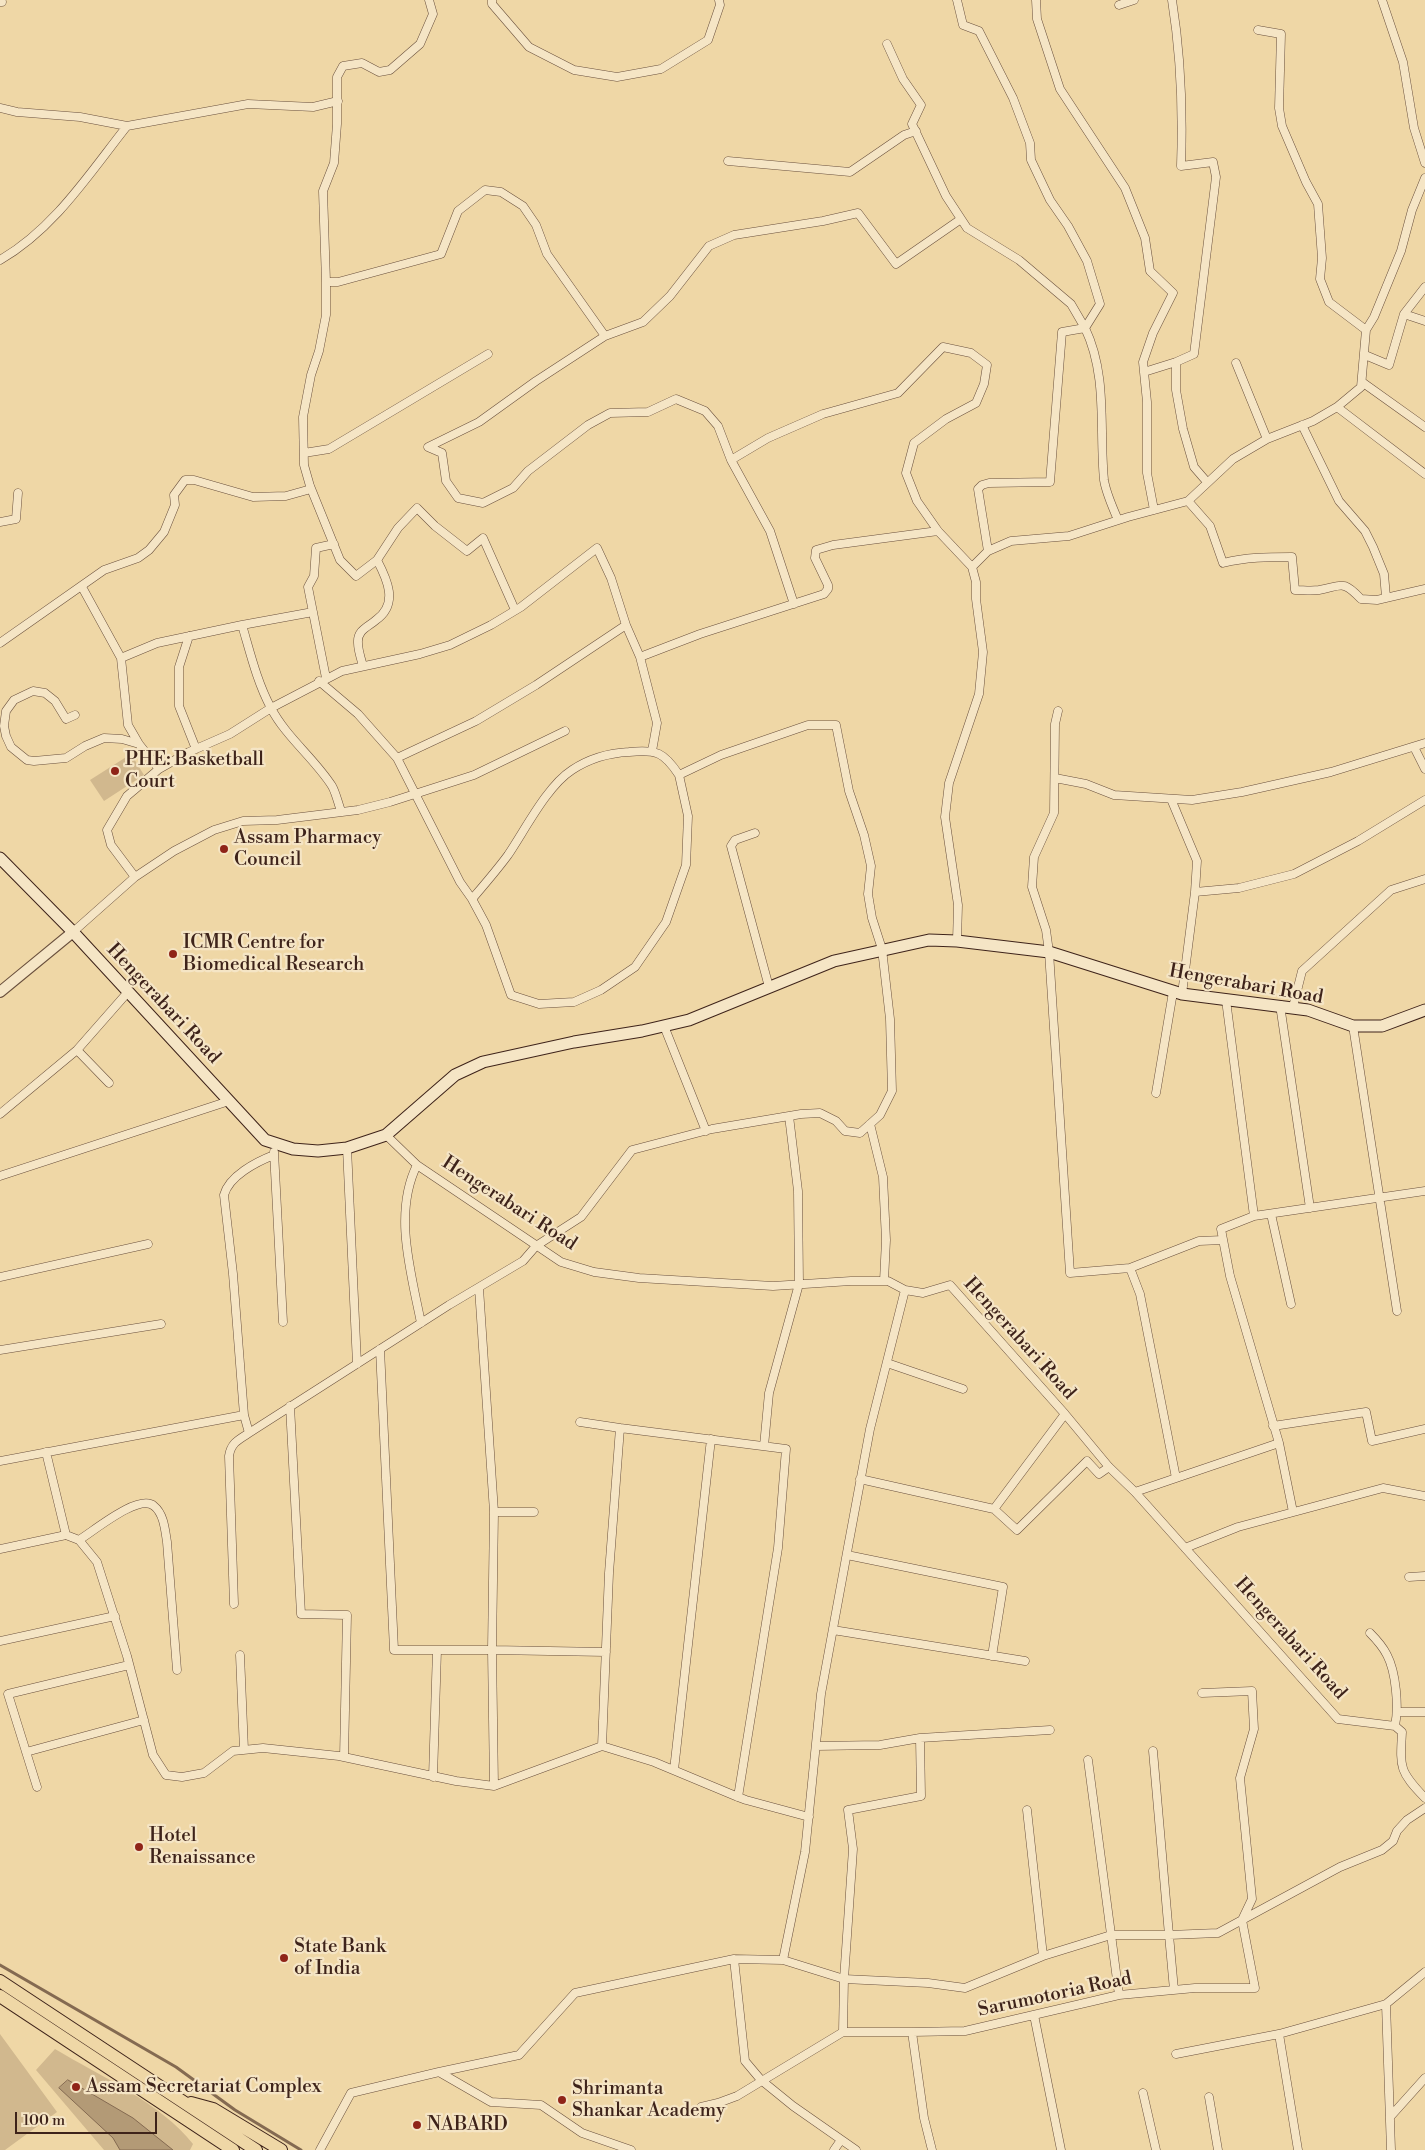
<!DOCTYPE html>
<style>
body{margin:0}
#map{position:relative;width:1425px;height:2150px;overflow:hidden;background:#efd7a6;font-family:"Libre Bodoni",serif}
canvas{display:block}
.scale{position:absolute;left:15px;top:2112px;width:142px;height:22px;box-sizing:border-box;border:2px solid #3e231a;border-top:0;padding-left:6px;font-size:15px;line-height:18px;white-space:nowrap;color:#3e231a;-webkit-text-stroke:4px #f5e5c5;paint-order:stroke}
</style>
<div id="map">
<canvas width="1425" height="2150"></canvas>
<div class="scale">100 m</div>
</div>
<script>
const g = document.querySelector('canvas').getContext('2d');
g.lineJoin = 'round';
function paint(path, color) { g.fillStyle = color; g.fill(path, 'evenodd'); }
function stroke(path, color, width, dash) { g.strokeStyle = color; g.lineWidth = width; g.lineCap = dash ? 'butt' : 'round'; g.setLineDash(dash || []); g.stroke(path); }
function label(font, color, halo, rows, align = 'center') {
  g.font = font + ' "Libre Bodoni",serif'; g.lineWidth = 4.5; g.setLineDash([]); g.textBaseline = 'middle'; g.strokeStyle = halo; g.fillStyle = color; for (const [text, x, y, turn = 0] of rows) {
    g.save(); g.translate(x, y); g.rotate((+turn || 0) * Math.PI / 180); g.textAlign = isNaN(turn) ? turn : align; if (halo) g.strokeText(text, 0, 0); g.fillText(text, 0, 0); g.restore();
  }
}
paint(new Path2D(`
 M 131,754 L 144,775 L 104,801 L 90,780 Z
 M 0,2034 L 57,2112 L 5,2150 L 0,2150 Z
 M 55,2049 C 100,2076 161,2103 193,2144 L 190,2150 L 104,2150 L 36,2070 Z`), '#d1b88e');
const water = new Path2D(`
 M 68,2080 L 133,2118 L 173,2150 L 120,2150 L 113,2138 L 59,2088 Z`);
paint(water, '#b39a76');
stroke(water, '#846a51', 1);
stroke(new Path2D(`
 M 0,1965 L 176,2067 L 235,2110 L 301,2150`), '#846a51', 3);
const minor = new Path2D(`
 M 429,0 L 433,14 L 420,44 L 390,70 L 379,72 L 362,63 L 343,66 L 337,77 L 337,124 L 334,163 L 323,191 L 326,282 L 338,282 L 441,254 L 458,211 L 485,190 L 501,192 L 523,206 L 536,225 L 547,254 L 605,336 L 536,381 L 479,422 L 428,447 L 442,453 L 446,481 L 458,498 L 483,503 L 513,488 L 528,471 L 588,425 L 610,413 L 648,412 L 676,399 L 705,411 L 718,426 L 731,460 L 768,438 L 823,414 L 898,393 L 943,347 L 971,353 L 987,365 L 984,384 L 976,403 L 946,419 L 914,443 L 906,473 L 917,501 L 938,531 L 972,567
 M 492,0 L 492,4 L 529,47 L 574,70 L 617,77 L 661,69 L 708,40 L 720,5 L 719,0
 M 957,0 L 963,25 L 979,31 L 1013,98 L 1030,143 L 1031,160 L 1050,200 L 1068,226 L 1087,261 L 1100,304 L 1085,328 C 1108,376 1099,429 1104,480 C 1106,493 1113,508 1118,520
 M 1036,0 L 1037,19 L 1060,89 L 1125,188 L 1145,238 L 1150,271 L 1173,293 L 1153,333 L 1143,362 L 1147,402 L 1147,473 L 1154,510
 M 1172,0 C 1181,56 1183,110 1181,166 L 1213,162 L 1216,177 L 1194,354 L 1176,362
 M 1382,0 L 1403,62 L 1414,128 L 1425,163
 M 0,2 L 2,2
 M 1119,5 L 1134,0
 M 1258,30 L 1281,34 L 1279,108 L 1282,126 L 1306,182 L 1318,204 L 1322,258 L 1320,279 L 1329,302 L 1366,330
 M 887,44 L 903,79 L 921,105 L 912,124 L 946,196 L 967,228 L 1019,260 L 1071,304 L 1085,328 L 1062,332 L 1050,482 L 989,483 L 982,485 L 978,489 L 988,551
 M 0,108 L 17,112 L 80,117 L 127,126
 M 728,161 L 850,172 L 904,135 L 916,131
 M 0,260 C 54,229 89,174 127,126 L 248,104 L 313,107 L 338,101
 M 326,282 L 326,315 L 319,351 L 311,375 L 303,417 L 304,465 L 310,486 L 340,560 L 356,576 L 377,560 L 398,528 L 417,508 L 435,526 L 467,551 L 483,538 L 515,610
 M 1404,314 L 1425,321
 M 605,336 L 643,322 L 670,296 L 709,246 L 734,235 L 823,221 L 858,213 L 896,264 L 961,219
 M 1365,355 L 1389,365 L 1404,314 L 1425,287
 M 1236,363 L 1267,439
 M 1144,372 L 1176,362 L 1176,390 L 1183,429 L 1194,467 L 1207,482
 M 1362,382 L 1425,427
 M 1337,407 L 1425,474
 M 1302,425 L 1339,501 L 1365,531 L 1373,547 L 1384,574 L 1386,597
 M 304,453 L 329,449 L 488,354
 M 731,460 L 770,531 L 794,604
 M 1188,501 L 1210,526 L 1223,563 C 1246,557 1268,557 1292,557 L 1295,590 C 1303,590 1311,591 1319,590 C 1342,586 1342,579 1361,599 L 1377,600 L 1425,589
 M 0,522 L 16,519 L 18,493
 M 82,587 L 121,658
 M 242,625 C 250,652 257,682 271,708 C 286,737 314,758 332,786 C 336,793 338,803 341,811
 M 189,636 L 179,667 L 179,706 L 196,749
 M 0,643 L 104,570 L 138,558 L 149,550 L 164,532 L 175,505 L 174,495 L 185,480 L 194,480 L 253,497 L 286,496 L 311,489
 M 640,657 L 700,634 L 824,594 L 828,589 L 828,585 L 815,558 L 816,550 L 833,545 L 938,531
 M 363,666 C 361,659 358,650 358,643 C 357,630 368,627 376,620 C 399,604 387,579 377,560
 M 326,678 L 308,587 L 314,576 L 316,548 L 334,544
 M 1058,711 L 1055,724 L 1054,813 L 1034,857 L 1032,887 L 1046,930 L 1049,952 L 1070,1273 L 1130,1268 L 1140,1294 L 1176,1478
 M 75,715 L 66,719 L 55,701 L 45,693 L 33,691 L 14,700 L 6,711 L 4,726 L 6,736 L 11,747 L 27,760 L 34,761 L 66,758 L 85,746 L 104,738 L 122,739 L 139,744
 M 1414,747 L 1425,769
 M 397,758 L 476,721 L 536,685 L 626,625
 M 159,769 L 139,744 L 128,725 L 121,658 L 157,643 L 242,625 L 313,612
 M 1055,778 L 1086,784 L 1114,795 L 1192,800 L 1242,792 L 1331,772 L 1425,743
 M 1171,799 L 1197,861 L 1195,892 L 1182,994
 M 755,833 L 735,840 L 731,846 L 769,987
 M 135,877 L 111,845 L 107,830 L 127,796 L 159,769 L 189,752 L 230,734 L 271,708 L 342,671 L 420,654 L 450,645 L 491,625 L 521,607 L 597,548 L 611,578 L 626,625 L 640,657 L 657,723 L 652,751
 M 1195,892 L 1239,888 L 1294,874 L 1358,841 L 1425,800
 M 472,899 L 486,925 L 511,995 L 539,1004 L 574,1002 L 601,990 L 635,967 L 666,922 L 686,865 L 688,816 L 679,775
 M 73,932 L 135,877 L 174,851 L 214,830 L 243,821 L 277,820 L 358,810 L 390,802 L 474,775 L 565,731
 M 957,941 L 958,905 L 945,817 L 949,783 L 979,694 L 983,652 L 976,599 L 976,582 L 972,567 L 988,551 L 1011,541 L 1069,536 L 1128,517 L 1188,501 L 1233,459 L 1267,439 L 1313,421 L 1337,407 L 1361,387 L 1366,330 L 1374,317 L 1401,251 L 1412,210 L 1425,178
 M 1226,1000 L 1254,1216 L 1221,1229 L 1230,1276 L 1279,1443 L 1293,1512
 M 1280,1005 L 1310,1208
 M 1293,1007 L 1302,971 L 1391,890 L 1425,879
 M 664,1026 L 706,1131
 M 1353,1026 L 1397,1311
 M 77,1050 L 109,1083
 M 1156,1093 L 1173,992
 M 0,1114 L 77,1050 L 128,992
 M 870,1124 L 883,1177 L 886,1240 L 884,1281
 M 386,1135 L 417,1165 L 561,1262 L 594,1272 L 639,1278 L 773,1286 L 851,1281 L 888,1281 L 905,1290 L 923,1293 L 950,1285 L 1065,1414 L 1109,1467 L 1135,1492 L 1338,1719 L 1395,1726 L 1402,1732 C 1400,1768 1399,1771 1425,1798
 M 347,1148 L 357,1364
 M 274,1152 L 283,1322
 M 417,1165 C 393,1213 411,1272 421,1323
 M 0,1176 L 229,1101
 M 1271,1214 L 1291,1304
 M 1254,1216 L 1425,1191
 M 1130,1268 L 1199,1241 L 1223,1240
 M 0,1277 L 148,1244
 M 479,1288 L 494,1512 L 492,1650 L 606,1652
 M 380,1349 L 394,1650 L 492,1650 L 494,1786
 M 0,1350 L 161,1324
 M 887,1363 L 963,1389
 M 290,1406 L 301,1614 L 347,1615 L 344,1757
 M 244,1415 L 233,1274 L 224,1195 C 229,1176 256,1162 274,1155
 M 580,1422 L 620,1428
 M 1273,1426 L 1366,1412 L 1372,1441 L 1425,1429
 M 764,1446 L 769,1393 L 799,1284 L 798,1191 L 789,1116
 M 46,1452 L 66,1535
 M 0,1461 L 244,1415 L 249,1433 L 449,1305 L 523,1261 L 536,1246 L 581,1217 L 632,1150 L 712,1129 L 801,1114 L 820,1113 L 836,1121 L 845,1131 L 860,1133 L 880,1115 L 892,1091 L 890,1019 L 882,949 L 872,918 L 868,894 L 871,866 L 864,835 L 849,791 L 836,725 L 808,725 L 721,755 L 679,775 C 664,752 656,749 629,752 C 608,753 590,758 572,770 C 547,786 525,830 508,855 C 497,870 484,885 472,899 L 460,882 L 397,758 L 358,714 L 319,681
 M 860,1479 L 994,1509 L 1065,1414
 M 1135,1492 L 1279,1443
 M 994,1509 L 1017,1530 L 1087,1461 L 1099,1474 L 1109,1467
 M 494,1512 L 534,1512
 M 79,1540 C 94,1531 139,1493 154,1506 C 164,1514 165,1530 167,1542 L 177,1670
 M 1185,1548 L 1238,1527 L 1383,1488 L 1425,1496
 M 0,1549 L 66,1535 L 79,1540 L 97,1562 L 127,1656 L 153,1755 L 166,1775 L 182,1777 L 204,1773 L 233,1751 L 263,1748 L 339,1756 L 456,1781 L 494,1786 L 602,1746
 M 847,1555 L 1003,1587 L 992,1656
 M 1409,1577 L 1425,1576
 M 234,1604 L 229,1456 C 231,1443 238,1440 249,1433
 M 833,1630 L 1025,1661
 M 1370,1633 C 1376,1639 1383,1647 1387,1655 C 1396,1672 1399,1707 1395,1726
 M 0,1641 L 115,1616
 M 240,1655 L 244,1750
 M 1398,1712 L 1425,1712
 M 816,1746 L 880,1745 L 920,1738
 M 26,1752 L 144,1720
 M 1088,1760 L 1119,1995
 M 674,1770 L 711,1439
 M 433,1777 L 437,1650
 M 37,1787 L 8,1694 L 129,1665
 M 738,1797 L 778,1548 L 786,1449 L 620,1428 L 609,1573 L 602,1746 L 654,1762 L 738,1797 L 746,1800 L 809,1817
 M 1043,1956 L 1111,1935 L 1169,1935 L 1153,1751
 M 783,1960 L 844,1979 L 853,1849 L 848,1810 L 921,1796 L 920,1738 L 1050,1730
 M 1174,1990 L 1169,1935 L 1218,1933 L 1242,1920 L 1252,1899 L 1240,1778 L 1254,1729 L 1252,1691 L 1202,1693
 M 1386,2004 L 1391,2150
 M 1034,2015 L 1061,2150
 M 912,2032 L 843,2032 L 844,1979 L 928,1983 L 965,1988 L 1043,1956 L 1027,1810
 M 1279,2034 L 1298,2150
 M 1176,2054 L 1279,2034 L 1386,2004 L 1425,1972
 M 439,2072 L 519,2055 L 575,1993 L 734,1959
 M 1143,2093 L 1156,2150
 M 1209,2097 L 1218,2150
 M 701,2107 L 718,2103 L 737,2096 L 843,2032
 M 1390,2117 L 1425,2078
 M 320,2150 L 351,2093 L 439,2072 L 491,2102 L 541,2105 L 582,2133 L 631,2150
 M 834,2150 L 841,2140
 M 856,2150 L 793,2106 L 761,2080 L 745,2061 L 734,1959 L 783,1960 L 805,1852 L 821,1694 L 848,1547 L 870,1429 L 905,1290
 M 932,2150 L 924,2118 L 912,2032 L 965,2031 L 1119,1995 L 1195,1988 L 1255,1988 L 1242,1920 L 1340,1867 L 1382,1850 L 1393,1841 L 1397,1831 L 1407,1820 L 1425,1808`);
const tertiary = new Path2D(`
 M 0,992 L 73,932`);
const secondary = new Path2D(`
 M 0,858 L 73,932 L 265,1140 L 293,1149 L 318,1151 L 347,1148 L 386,1135 L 455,1075 L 483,1062 L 574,1042 L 642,1031 L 689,1020 L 834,961 L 929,940 L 957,941 L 1049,952 L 1182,994 L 1308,1010 L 1353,1026 L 1382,1026 L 1425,1010`);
const primary = new Path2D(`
 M 0,1981 L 256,2150
 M 0,1996 L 233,2150
 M 191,2103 L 213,2109 L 281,2150`);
stroke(minor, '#6a503d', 9);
stroke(tertiary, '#6a503d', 12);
stroke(secondary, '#3e231a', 13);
stroke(primary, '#3e231a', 14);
stroke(minor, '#f5e5c5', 8);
stroke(tertiary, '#f5e5c5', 10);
stroke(secondary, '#f5e5c5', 11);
stroke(primary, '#efd7a6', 12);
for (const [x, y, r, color] of [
 [115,771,5,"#8f2418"],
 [224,849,5,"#8f2418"],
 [173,954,5,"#8f2418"],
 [139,1847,5,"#8f2418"],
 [284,1958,5,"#8f2418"],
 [76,2087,5,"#8f2418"],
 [562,2100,5,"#8f2418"],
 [417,2125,5,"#8f2418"]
]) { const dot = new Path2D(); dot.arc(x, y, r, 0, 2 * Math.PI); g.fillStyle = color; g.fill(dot); stroke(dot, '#f5e5c5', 2); }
label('19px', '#3e231a', '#f5e5c5', [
 ["PHE: Basketball",125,760],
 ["Court",125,782],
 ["Assam Pharmacy",234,838],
 ["Council",234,860],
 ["ICMR Centre for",183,943],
 ["Biomedical Research",183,965],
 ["Hotel",149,1836],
 ["Renaissance",149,1858],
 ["State Bank",294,1947],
 ["of India",294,1969],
 ["Assam Secretariat Complex",86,2087],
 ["Shrimanta",572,2089],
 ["Shankar Academy",572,2111],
 ["NABARD",427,2125]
], 'left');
label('19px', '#3e231a', '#f5e5c5', [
 ["Hengerabari Road",1246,985,10],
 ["Hengerabari Road",163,1004,47],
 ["Hengerabari Road",509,1204,33],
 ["Hengerabari Road",1019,1339,48],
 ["Hengerabari Road",1290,1639,48],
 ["Sarumotoria Road",1055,1995,-12]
]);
</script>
